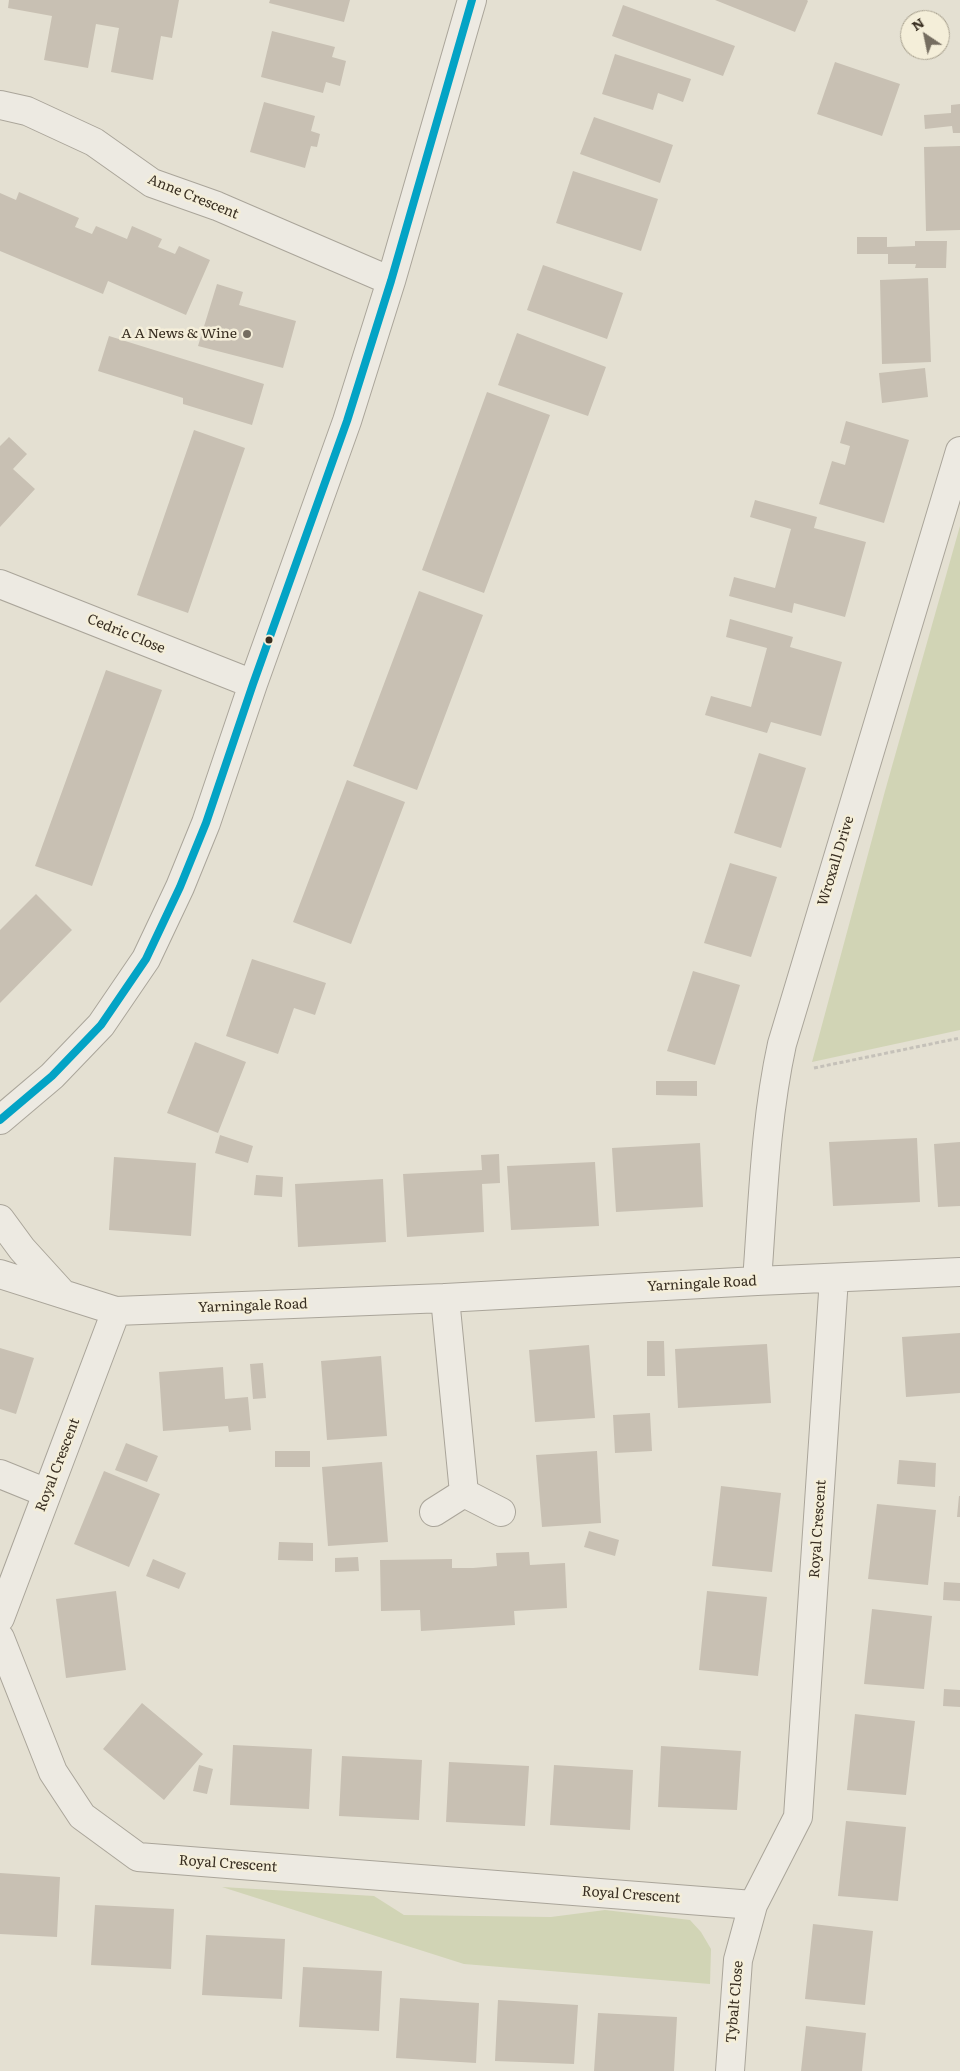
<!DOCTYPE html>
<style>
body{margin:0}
#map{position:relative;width:960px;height:2071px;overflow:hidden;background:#e4e0d2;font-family:Literata,serif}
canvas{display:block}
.north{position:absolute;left:900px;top:10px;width:50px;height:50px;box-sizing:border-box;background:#f4eed9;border:1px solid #a9a290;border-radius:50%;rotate:326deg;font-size:14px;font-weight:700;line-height:20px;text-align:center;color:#392f22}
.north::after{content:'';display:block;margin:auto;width:18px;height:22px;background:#756d60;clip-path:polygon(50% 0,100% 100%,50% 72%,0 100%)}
</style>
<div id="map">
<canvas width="960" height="2071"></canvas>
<div class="north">N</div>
</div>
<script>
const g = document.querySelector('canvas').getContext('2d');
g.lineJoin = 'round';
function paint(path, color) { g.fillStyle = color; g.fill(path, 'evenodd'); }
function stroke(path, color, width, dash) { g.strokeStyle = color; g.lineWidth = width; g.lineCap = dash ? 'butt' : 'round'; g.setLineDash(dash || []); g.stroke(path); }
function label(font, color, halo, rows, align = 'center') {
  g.font = font + ' Literata,serif'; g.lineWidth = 5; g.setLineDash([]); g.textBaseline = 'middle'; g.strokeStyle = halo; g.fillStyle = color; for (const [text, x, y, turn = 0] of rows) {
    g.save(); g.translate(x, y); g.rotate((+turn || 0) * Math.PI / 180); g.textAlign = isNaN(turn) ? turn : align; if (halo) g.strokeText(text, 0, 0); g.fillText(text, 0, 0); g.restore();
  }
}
paint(new Path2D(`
 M 960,526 L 960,1030 L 812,1062 L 885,791 Z
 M 222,1887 L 374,1896 L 404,1915 L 551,1917 L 605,1910 L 690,1920 L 701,1932 L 711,1949 L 710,1984 L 464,1964 Z`), '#d1d4b5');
paint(new Path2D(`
 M 9,0 L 179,0 L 172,38 L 161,36 L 153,80 L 111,72 L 119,28 L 96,24 L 88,68 L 44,60 L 52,16 L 8,8 Z
 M 270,0 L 350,0 L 344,22 L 269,3 Z
 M 715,0 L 807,0 L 808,1 L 795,32 Z
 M 623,5 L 735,46 L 723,76 L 612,36 Z
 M 272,31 L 335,47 L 332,57 L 346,61 L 340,86 L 326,82 L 323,93 L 261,77 Z
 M 615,54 L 691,79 L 683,102 L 658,93 L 653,110 L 602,94 Z
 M 835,62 L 900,84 L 882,136 L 817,114 Z
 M 264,102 L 315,116 L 311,131 L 320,134 L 317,147 L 311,146 L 305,168 L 250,152 Z
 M 960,104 L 960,133 L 953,133 L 952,126 L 925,129 L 924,115 L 951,113 L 951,105 Z
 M 594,117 L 673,145 L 660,183 L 580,154 Z
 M 960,146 L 960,230 L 926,231 L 924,147 Z
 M 573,171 L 658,199 L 641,251 L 556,223 Z
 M 19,192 L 79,218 L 75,227 L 92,234 L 96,226 L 127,239 L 132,226 L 162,239 L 158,247 L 175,254 L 179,246 L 210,260 L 186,315 L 108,281 L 103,294 L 0,251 L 0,193 L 16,200 Z
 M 857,237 L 887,237 L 887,247 L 915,246 L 915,241 L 947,241 L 946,268 L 915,268 L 916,264 L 888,264 L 888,254 L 857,254 Z
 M 543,265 L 623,293 L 607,339 L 527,310 Z
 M 928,278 L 931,362 L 882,364 L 880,280 Z
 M 217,284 L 243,292 L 239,305 L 296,321 L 283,368 L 198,346 Z
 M 517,333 L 606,367 L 588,416 L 498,385 Z
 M 109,336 L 264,384 L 252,425 L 183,404 L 183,398 L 98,371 Z
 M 925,368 L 928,397 L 882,403 L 879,373 Z
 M 487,392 L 550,415 L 484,593 L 422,570 Z
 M 846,421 L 909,440 L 884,523 L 819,504 L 832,461 L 845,465 L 850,446 L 840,443 Z
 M 194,430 L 245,448 L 188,613 L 137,595 Z
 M 9,437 L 27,454 L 13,469 L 35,489 L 0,527 L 0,446 Z
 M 755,500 L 817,517 L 814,528 L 866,542 L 845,617 L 794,603 L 792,613 L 729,596 L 734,577 L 775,588 L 791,529 L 750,517 Z
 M 419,591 L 483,615 L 417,790 L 353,766 Z
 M 730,619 L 793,637 L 790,647 L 842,662 L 821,736 L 771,722 L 767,733 L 705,715 L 711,696 L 751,707 L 767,648 L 726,637 Z
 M 106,670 L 162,690 L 92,886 L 35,866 Z
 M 759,753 L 806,768 L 781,848 L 734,833 Z
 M 347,780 L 405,802 L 351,944 L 293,922 Z
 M 730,863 L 777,877 L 751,957 L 704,943 Z
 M 36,894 L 72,930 L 0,1003 L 0,930 Z
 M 252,959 L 326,983 L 315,1015 L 294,1008 L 278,1054 L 226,1036 Z
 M 693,971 L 740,985 L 715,1065 L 667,1051 Z
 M 195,1042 L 246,1062 L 218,1133 L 167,1113 Z
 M 656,1081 L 697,1081 L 697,1096 L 656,1095 Z
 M 220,1135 L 253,1146 L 248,1163 L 215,1153 Z
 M 917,1138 L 920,1202 L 833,1206 L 829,1142 Z
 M 960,1142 L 960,1206 L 938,1207 L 934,1144 Z
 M 700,1143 L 703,1207 L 616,1212 L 612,1148 Z
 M 499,1154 L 500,1183 L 482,1184 L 484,1232 L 407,1237 L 403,1174 L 482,1170 L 481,1155 Z
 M 114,1157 L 196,1163 L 191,1236 L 109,1230 Z
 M 595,1162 L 599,1226 L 511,1230 L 507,1166 Z
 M 256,1175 L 283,1177 L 282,1197 L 254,1195 Z
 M 383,1179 L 386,1242 L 298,1247 L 295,1184 Z
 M 960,1333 L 960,1393 L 906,1397 L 902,1337 Z
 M 647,1341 L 664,1341 L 665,1376 L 647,1376 Z
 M 767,1344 L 771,1403 L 678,1408 L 675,1349 Z
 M 589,1345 L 595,1418 L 535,1422 L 529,1350 Z
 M 0,1348 L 34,1358 L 16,1414 L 0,1409 Z
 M 381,1356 L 387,1436 L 327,1440 L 321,1361 Z
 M 263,1363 L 266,1398 L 253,1399 L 250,1364 Z
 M 223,1367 L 225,1399 L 248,1397 L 251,1430 L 229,1432 L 228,1426 L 163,1431 L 159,1372 Z
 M 650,1413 L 652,1451 L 615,1453 L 613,1415 Z
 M 126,1443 L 158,1456 L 147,1482 L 115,1470 Z
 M 275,1451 L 310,1451 L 310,1467 L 275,1467 Z
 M 597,1451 L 601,1523 L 542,1527 L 536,1455 Z
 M 899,1460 L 936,1463 L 935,1487 L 897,1484 Z
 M 382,1462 L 388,1542 L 328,1546 L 322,1467 Z
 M 104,1471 L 160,1494 L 129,1567 L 74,1544 Z
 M 721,1486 L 781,1493 L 772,1572 L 712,1566 Z
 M 959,1496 L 960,1496 L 960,1517 L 957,1517 Z
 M 877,1504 L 936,1510 L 928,1585 L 868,1579 Z
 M 589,1531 L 619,1540 L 615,1556 L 584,1547 Z
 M 279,1542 L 313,1543 L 313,1561 L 278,1560 Z
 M 529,1552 L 530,1565 L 565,1563 L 567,1608 L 514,1611 L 515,1625 L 421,1631 L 420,1610 L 381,1611 L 380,1560 L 452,1559 L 452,1568 L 473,1568 L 497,1566 L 496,1553 Z
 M 358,1557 L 359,1571 L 335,1572 L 335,1558 Z
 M 153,1559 L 186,1573 L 179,1589 L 146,1576 Z
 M 944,1582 L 960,1583 L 960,1601 L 943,1600 Z
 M 116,1591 L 126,1670 L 66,1678 L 56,1599 Z
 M 707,1591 L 767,1597 L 758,1676 L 699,1670 Z
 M 872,1609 L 932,1616 L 924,1689 L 864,1684 Z
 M 944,1689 L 960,1690 L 960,1707 L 943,1706 Z
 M 142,1703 L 203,1754 L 164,1800 L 103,1749 Z
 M 855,1714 L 915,1721 L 906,1795 L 847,1790 Z
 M 233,1745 L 312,1749 L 309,1809 L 230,1805 Z
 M 661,1746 L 741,1751 L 737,1810 L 658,1807 Z
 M 342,1756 L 422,1760 L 419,1820 L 339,1816 Z
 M 449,1762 L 529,1766 L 525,1826 L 446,1822 Z
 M 199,1765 L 213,1769 L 207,1794 L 193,1791 Z
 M 554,1765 L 633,1770 L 630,1830 L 550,1825 Z
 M 846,1821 L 906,1827 L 898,1901 L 838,1896 Z
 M 0,1873 L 60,1877 L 57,1937 L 0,1934 Z
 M 95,1905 L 174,1909 L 171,1969 L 91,1965 Z
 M 813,1924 L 873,1931 L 865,2005 L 805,1999 Z
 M 206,1935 L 285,1939 L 282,1999 L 202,1995 Z
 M 303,1967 L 382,1971 L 379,2031 L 299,2027 Z
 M 400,1998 L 479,2003 L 476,2063 L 396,2058 Z
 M 498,2000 L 578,2005 L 574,2064 L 495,2061 Z
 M 598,2013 L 677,2017 L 674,2071 L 594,2071 Z
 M 806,2026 L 866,2033 L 862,2071 L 801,2071 Z`), '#c8c0b3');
const minor = new Path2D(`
 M 0,105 L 27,111 L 94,142 L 152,183 L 217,206 L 391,281
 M 0,584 L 253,684
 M 0,1120 L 52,1076 L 101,1025 L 146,959 L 180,887 L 206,823 L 253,684 L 347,421 L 391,281 L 472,0
 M 0,1219 L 22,1249 L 62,1293
 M 0,1274 L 116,1311 L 445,1298 L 757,1281 L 960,1272
 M 757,1281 C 763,1201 765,1122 782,1044 L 960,451
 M 445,1298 L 464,1493
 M 0,1474 L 47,1493
 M 434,1512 L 464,1493 L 501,1512
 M 0,1618 L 116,1311
 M 0,1638 L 53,1772 L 82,1816 L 138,1857 L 753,1905 L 798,1817 L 834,1278
 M 730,2071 L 738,1960 L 753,1905`);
stroke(minor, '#aaa59a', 30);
stroke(new Path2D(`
 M 814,1068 L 960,1038`), '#c5c1b9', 3, [4, 2.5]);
stroke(minor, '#edeae2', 28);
stroke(new Path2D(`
 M 0,1120 L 52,1076 L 101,1025 L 146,959 L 180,887 L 206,823 L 253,684 L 347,421 L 391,281 L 472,0`), '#03a3c5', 8);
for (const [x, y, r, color] of [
 [247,334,5,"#756d60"],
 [269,640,4.5,"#392f22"]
]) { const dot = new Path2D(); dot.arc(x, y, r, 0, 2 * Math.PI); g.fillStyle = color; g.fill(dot); stroke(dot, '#f4eed9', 2); }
label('14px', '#392f22', '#f4eed9', [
 ["Anne Crescent",193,197,22],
 ["Cedric Close",126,634,22],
 ["Wroxall Drive",836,861,-73],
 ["Yarningale Road",702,1284,-3],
 ["Yarningale Road",253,1306,-2],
 ["Royal Crescent",58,1465,-69],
 ["Royal Crescent",818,1529,-86],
 ["Royal Crescent",228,1864,4],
 ["Royal Crescent",631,1895,4],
 ["Tybalt Close",735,2002,-85]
]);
label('14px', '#392f22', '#f4eed9', [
 ["A A News & Wine",237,334]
], 'right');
</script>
